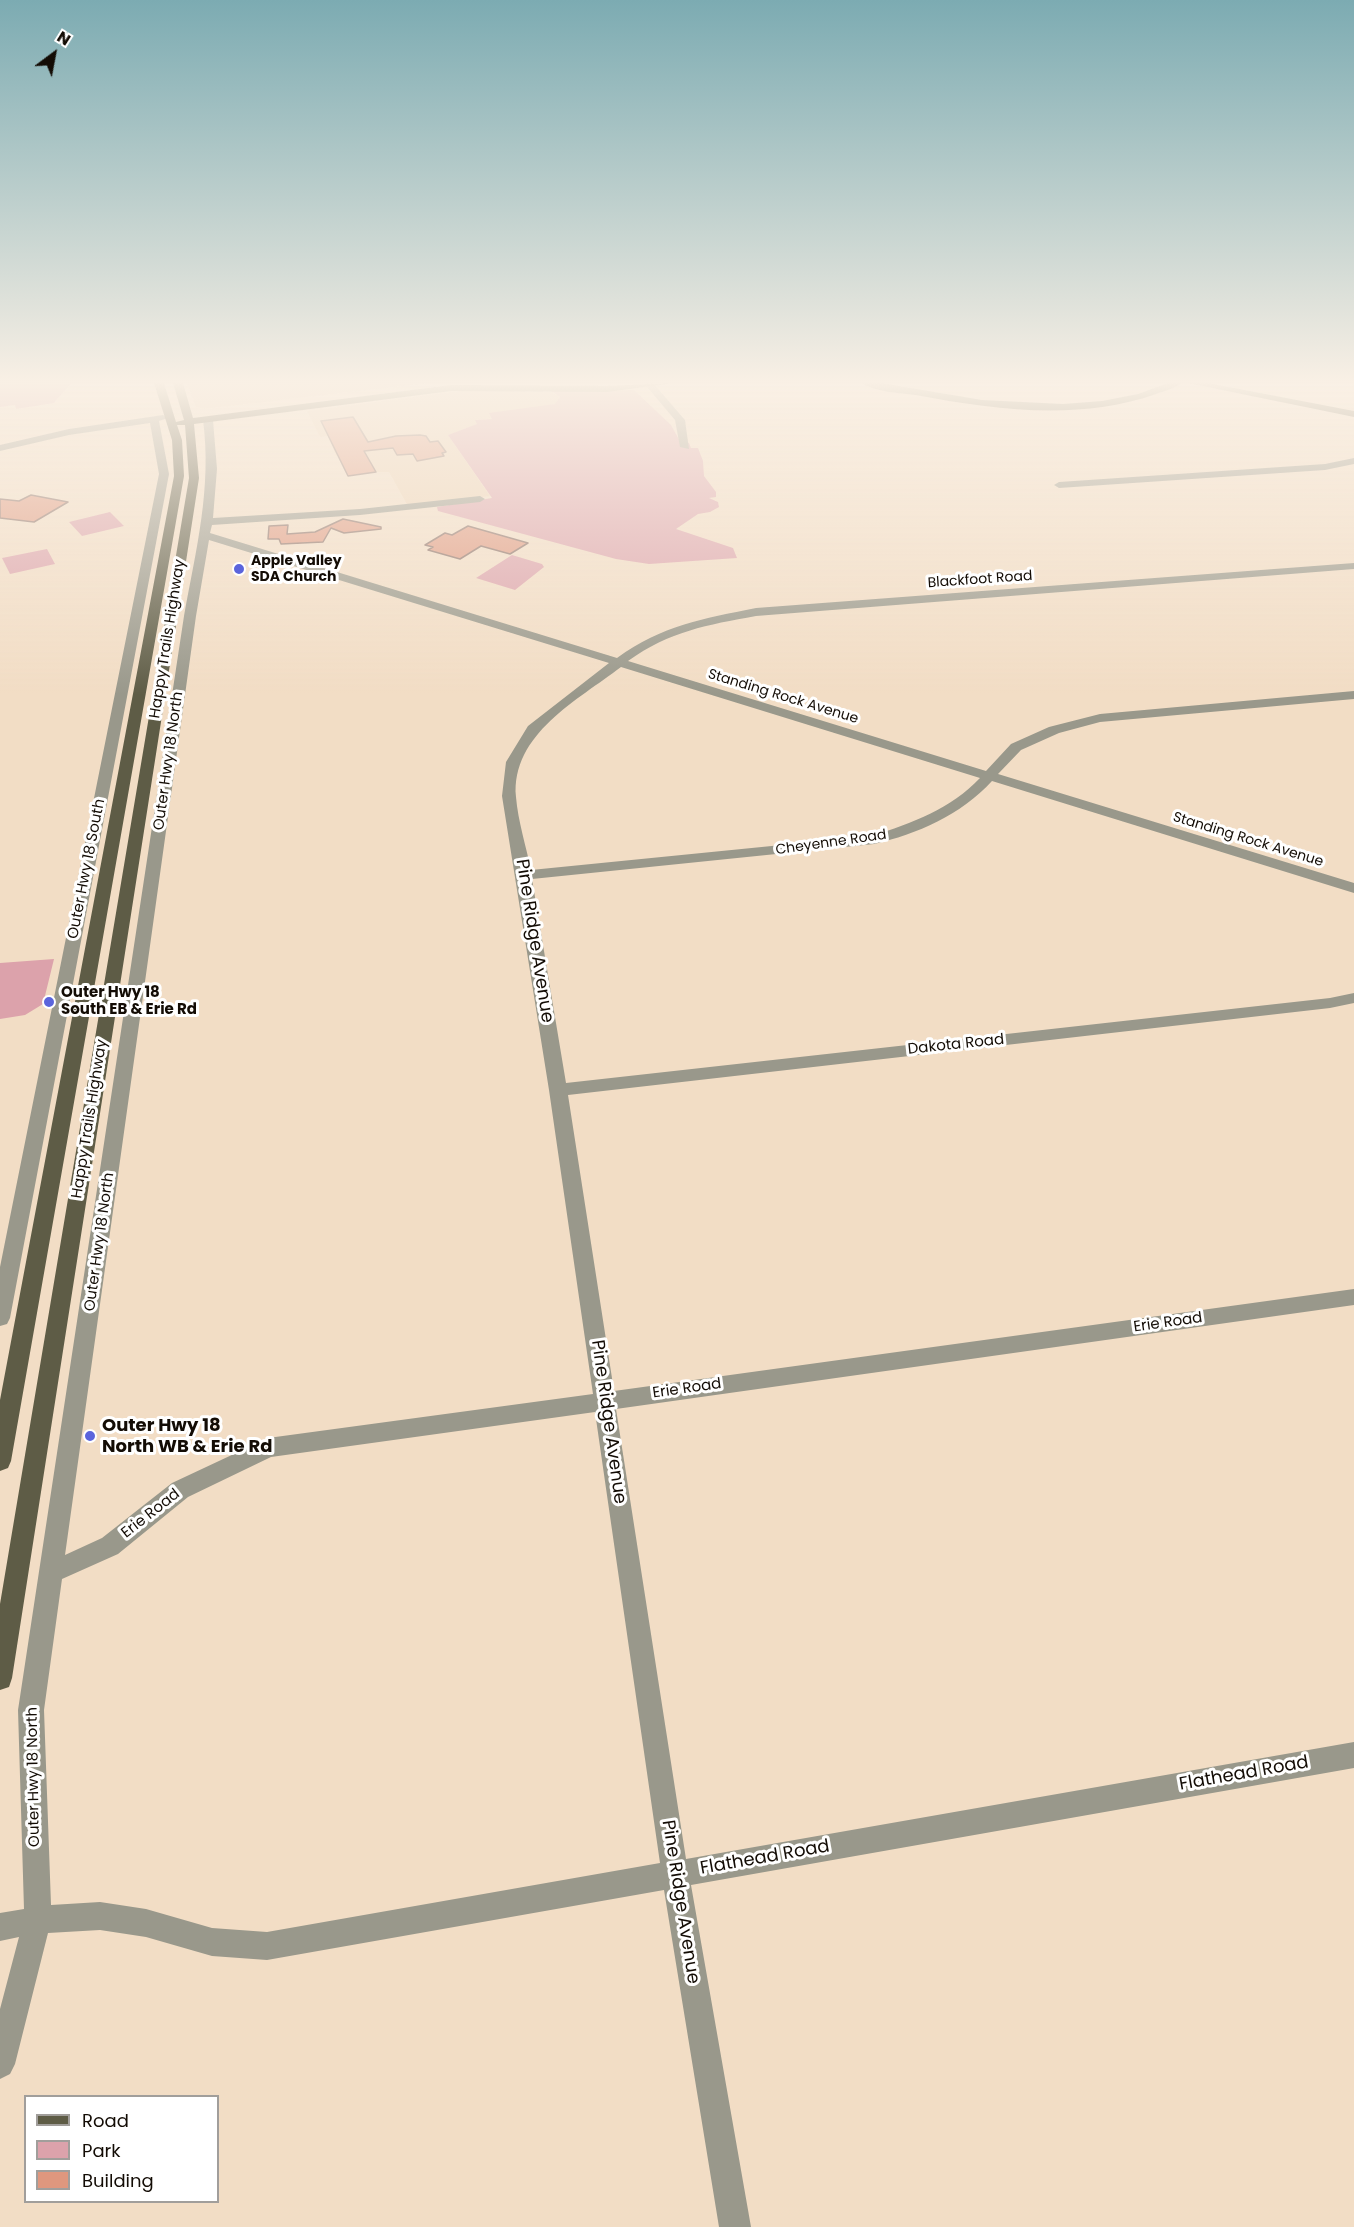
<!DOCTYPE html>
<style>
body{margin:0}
#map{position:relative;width:1354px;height:2227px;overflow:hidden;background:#f2ddc5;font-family:Poppins,sans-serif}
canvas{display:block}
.legend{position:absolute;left:24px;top:2095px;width:195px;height:108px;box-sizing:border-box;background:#fff;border:2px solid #a19e9b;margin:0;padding:8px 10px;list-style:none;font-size:18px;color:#130c05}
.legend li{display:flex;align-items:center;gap:12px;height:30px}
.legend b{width:30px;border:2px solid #a19e9b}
.north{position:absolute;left:24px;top:24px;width:60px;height:60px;-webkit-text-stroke:4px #fff;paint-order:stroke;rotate:32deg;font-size:16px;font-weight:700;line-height:24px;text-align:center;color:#130c05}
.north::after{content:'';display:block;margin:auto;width:21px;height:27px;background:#130c05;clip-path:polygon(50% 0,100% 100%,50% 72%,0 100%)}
</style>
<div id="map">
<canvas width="1354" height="2227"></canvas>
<ul class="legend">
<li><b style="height:8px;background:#5e5c46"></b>Road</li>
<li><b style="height:16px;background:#dca2ab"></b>Park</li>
<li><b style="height:16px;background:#df977e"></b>Building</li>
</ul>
<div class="north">N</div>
</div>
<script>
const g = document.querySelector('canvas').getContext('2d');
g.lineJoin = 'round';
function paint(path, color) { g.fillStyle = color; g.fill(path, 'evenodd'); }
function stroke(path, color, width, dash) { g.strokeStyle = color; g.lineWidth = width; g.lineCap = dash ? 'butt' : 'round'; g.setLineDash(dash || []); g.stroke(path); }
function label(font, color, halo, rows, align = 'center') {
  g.font = font + ' Poppins,sans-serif'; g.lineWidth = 6; g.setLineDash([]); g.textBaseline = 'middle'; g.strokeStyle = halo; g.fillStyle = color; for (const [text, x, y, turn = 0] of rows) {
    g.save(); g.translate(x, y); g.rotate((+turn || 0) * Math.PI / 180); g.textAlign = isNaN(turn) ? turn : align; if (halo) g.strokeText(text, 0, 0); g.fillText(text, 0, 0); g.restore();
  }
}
paint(new Path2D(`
 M 187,383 L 428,383 L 204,409 L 196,407 Z
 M 467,390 L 551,392 L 560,397 L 556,404 L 547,407 L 490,414 L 493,418 L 476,420 L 478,424 L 448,435 L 490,496 L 468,499 L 408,506 L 389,472 L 376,472 L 365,452 L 336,456 L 328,436 L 320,437 L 307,411 Z`), '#edd3b5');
paint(new Path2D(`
 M 0,383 L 71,383 L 54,403 L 16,409 L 15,405 L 0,407 Z
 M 634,390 L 671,425 L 681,443 L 689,443 L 691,448 L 698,448 L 703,461 L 704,476 L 716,492 L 716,497 L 709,498 L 718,502 L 719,507 L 710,512 L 698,514 L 676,529 L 733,548 L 737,558 L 649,564 L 616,559 L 438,511 L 437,507 L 492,498 L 448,435 L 477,424 L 475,420 L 492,419 L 489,413 L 555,404 L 560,397 L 551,391 Z
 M 110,512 L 124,526 L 82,536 L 69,522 Z
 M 47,549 L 55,564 L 10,574 L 2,558 Z
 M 512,555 L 542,564 L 544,567 L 515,590 L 476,578 Z
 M 54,959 L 43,1004 L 25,1015 L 0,1019 L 0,963 Z`), '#dca2ab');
const building = new Path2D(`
 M 353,417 L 368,442 L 396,436 L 420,435 L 426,436 L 430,442 L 438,441 L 446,452 L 442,453 L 444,456 L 417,461 L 413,454 L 397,455 L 393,448 L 364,451 L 376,472 L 348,476 L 321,421 Z
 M 31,495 L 68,502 L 34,522 L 0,518 L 0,499 L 19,501 Z
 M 343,519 L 381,527 L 381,529 L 344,533 L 331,528 L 323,542 L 281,544 L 279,539 L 268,539 L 269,526 L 288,525 L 287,534 L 315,532 Z
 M 468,526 L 528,543 L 510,554 L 481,546 L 460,559 L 428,550 L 433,547 L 425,545 L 445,533 L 452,535 Z`);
paint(building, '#df977e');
stroke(building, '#8a6e64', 1.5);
paint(new Path2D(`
 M 647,383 L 653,383 L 685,420 L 689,449 L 680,447 L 675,420 L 647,387 Z
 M 163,415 L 168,418 L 159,421 L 169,474 L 10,1318 L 7,1324 L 0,1326 L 0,1267 L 159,474 L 150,423 L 69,435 L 0,451 L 0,445 L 69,429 Z
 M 208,417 L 213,420 L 217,469 L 213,518 L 360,509 L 480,496 L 485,499 L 480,502 L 360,515 L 212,525 L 210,533 L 617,658 C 663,625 702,619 756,608 L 1354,563 L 1354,569 L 756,616 C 707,625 670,631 628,661 L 986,771 L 1011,744 L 1049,727 L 1100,714 L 1354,691 L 1354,699 L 1100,722 L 1059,733 L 1021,750 L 998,774 L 1354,883 L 1354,893 L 992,781 C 961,815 917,834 874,844 L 532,879 L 566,1083 L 1330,998 L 1354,993 L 1354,1003 L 1330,1008 L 568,1095 L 614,1391 L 1354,1289 L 1354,1305 L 616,1409 L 686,1859 L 1354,1742 L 1354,1768 L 691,1885 L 751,2227 L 719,2227 L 664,1890 L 267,1960 L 212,1956 L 146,1937 L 100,1930 L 48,1933 L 15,2064 L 10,2074 L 0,2079 L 0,2009 L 19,1937 L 0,1941 L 0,1913 L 24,1909 L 18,1710 L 184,616 C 196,550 212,488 203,420 ZM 209,540 L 609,663 L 528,726 L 506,762 L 502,796 L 549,1090 L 593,1394 L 268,1438 L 172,1483 L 102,1538 L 65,1555 L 196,616 ZM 621,667 L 980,778 C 951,809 912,823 872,836 L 531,870 C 526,846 518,821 516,797 C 511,734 578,700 621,667 ZM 595,1412 L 660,1863 L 267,1932 L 212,1928 L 146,1909 L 100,1902 L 51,1905 L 44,1710 L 62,1579 L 118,1554 L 188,1497 L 271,1457 Z
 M 1354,458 L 1354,464 L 1325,470 L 1059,488 L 1054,485 L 1059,482 L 1325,464 Z`), '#99988b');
paint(new Path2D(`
 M 154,383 L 164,383 L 176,422 L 184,420 L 173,383 L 183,383 L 193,418 L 451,385 L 607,386 L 674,383 L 607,392 L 451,391 L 194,424 L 199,478 L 12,1678 L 9,1687 L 0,1690 L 0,1604 L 189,478 L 185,425 L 177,425 L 182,440 L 184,476 L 11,1461 L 8,1468 L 0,1471 L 0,1400 L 174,476 L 172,440 Z
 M 862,383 L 881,383 L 982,400 L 1063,404 L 1102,401 L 1138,394 L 1168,383 L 1182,383 C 1175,388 1165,391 1156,394 C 1080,421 994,410 916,395 C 900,393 875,392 862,383 Z
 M 1188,383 L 1208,383 L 1354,411 L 1354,417 Z`), '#5e5c46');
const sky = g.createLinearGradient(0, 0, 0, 695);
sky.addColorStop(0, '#7cabb2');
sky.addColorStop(0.55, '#f9f0e5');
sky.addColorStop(1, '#f9f0e500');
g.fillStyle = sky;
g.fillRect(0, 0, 1354, 695);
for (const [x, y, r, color] of [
 [239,569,6,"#5b64dc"],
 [49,1002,6,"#5b64dc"],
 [90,1436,6,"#5b64dc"]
]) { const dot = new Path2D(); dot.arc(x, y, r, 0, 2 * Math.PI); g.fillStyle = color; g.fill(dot); stroke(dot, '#fff', 2); }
label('bold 14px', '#130c05', '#fff', [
 ["Apple Valley",251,561],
 ["SDA Church",251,577]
], 'left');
label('14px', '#130c05', '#fff', [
 ["Blackfoot Road",980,580,-4],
 ["Standing Rock Avenue",783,697,17],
 ["Standing Rock Avenue",1248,840,17],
 ["Cheyenne Road",831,843,-8]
]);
label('15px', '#130c05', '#fff', [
 ["Happy Trails Highway",168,639,-81],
 ["Outer Hwy 18 North",169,761,-82],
 ["Outer Hwy 18 South",87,869,-79],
 ["Dakota Road",956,1045,-6],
 ["Happy Trails Highway",90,1119,-81],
 ["Outer Hwy 18 North",100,1242,-82],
 ["Erie Road",1168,1323,-8],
 ["Erie Road",687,1389,-8],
 ["Erie Road",151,1514,-38],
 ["Outer Hwy 18 North",34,1777,-91]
]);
label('bold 15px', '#130c05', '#fff', [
 ["Outer Hwy 18",61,993],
 ["South EB & Erie Rd",61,1010]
], 'left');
label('18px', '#130c05', '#fff', [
 ["Pine Ridge Avenue",534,941,81],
 ["Pine Ridge Avenue",608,1422,82],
 ["Flathead Road",1244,1774,-10],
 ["Flathead Road",765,1858,-10],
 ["Pine Ridge Avenue",680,1902,81]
]);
label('bold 18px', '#130c05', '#fff', [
 ["Outer Hwy 18",102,1426],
 ["North WB & Erie Rd",102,1447]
], 'left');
</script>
